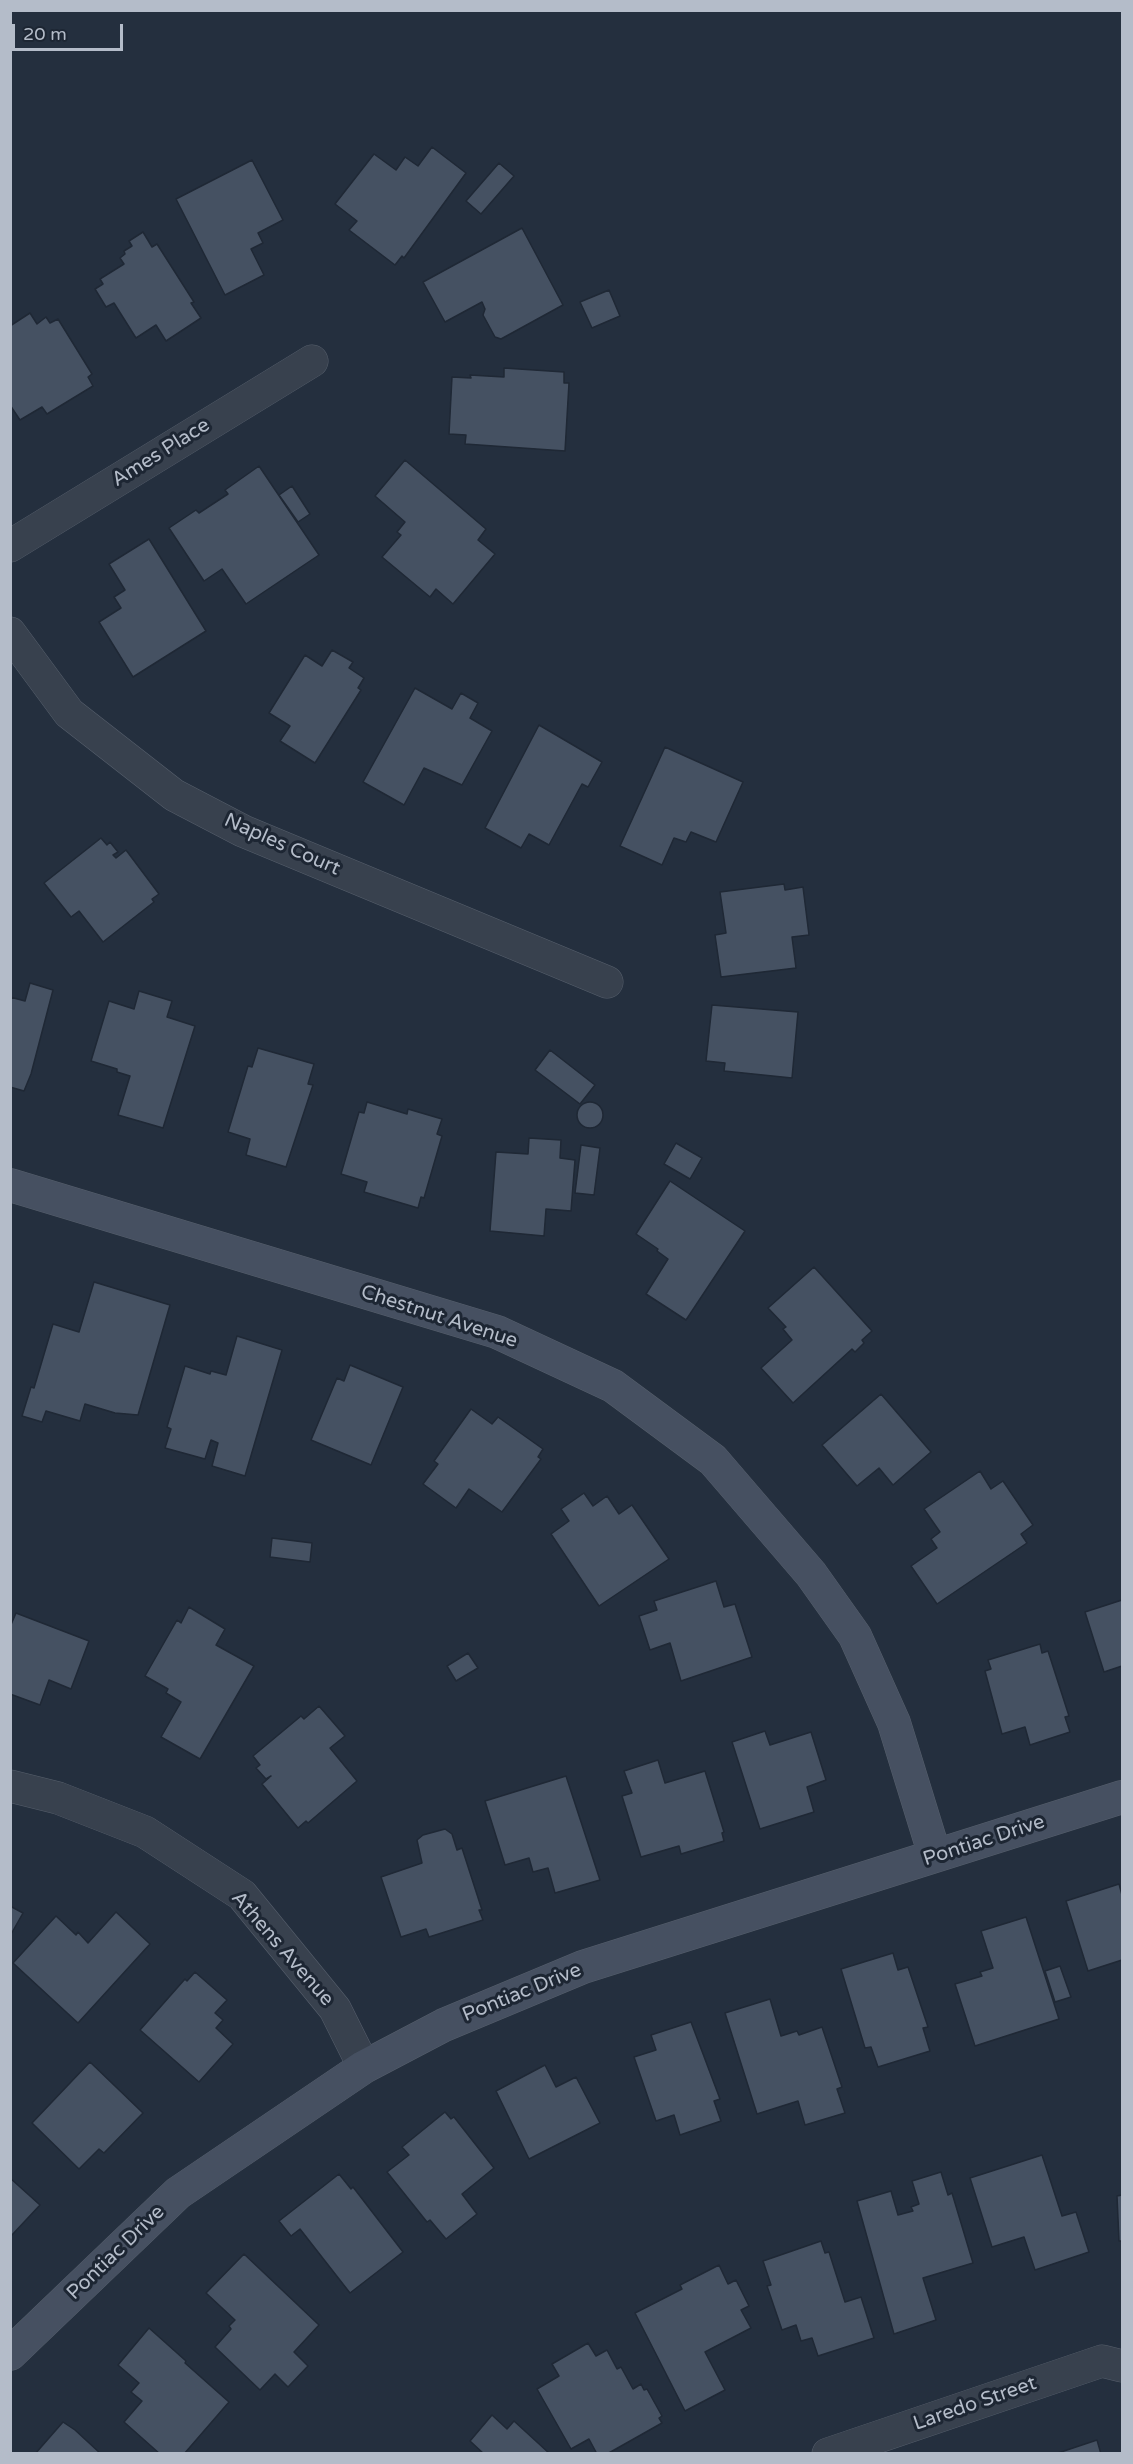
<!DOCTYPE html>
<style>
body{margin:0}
#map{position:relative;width:1133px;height:2464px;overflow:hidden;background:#242f3e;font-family:"Varela Round",sans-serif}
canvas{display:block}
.frame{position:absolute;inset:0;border:12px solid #b4bcc9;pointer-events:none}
.scale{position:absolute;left:12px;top:24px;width:111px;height:27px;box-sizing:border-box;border:3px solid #b4bcc9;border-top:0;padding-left:8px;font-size:18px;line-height:21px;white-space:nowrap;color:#b4bcc9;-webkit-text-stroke:4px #1d2633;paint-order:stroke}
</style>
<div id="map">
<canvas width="1133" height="2464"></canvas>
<div class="frame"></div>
<div class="scale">20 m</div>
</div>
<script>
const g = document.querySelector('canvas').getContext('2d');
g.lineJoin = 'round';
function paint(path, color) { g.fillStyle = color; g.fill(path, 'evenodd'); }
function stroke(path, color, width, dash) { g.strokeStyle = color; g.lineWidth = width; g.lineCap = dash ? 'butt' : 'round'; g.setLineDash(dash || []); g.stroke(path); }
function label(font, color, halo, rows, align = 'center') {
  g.font = font + ' "Varela Round",sans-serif'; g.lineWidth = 6; g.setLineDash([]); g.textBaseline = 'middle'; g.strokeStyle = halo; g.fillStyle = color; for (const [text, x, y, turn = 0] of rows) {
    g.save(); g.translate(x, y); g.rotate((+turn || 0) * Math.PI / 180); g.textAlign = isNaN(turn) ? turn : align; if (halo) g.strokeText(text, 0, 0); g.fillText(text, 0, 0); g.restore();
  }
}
const building = new Path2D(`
 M 432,147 L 466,173 L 404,258 L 402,256 L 395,265 L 349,230 L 357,221 L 335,204 L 374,154 L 396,170 L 405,157 L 418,166 Z
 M 252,160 L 283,220 L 258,233 L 263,243 L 251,249 L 264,275 L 225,295 L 176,199 Z
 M 499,163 L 514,176 L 481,214 L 466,201 Z
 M 522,228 L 563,305 L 501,339 L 495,337 L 483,315 L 485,309 L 482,302 L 445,322 L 423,282 Z
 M 143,232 L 152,247 L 157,244 L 194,302 L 191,303 L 201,318 L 166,341 L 156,325 L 136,338 L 114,303 L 106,307 L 95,289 L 103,284 L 100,279 L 124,264 L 120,258 L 125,254 L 124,251 L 132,246 L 129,241 Z
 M 609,290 L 620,316 L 592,328 L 580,302 Z
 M 30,313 L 37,324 L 46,317 L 50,323 L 58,319 L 92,374 L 88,377 L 93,386 L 47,414 L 42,407 L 20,420 L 10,405 L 10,326 Z
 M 504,368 L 564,372 L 564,383 L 569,383 L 565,451 L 465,444 L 466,435 L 449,434 L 452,377 L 471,378 L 470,375 L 504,377 Z
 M 405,460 L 486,529 L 478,540 L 495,554 L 453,604 L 436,589 L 430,597 L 382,557 L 401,535 L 397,532 L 405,522 L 375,496 Z
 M 259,466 L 319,555 L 246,604 L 222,569 L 204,581 L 169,528 L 196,510 L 199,513 L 228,494 L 225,490 Z
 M 292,486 L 310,514 L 298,522 L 279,495 Z
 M 149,539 L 206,631 L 133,677 L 99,622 L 121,608 L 114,597 L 125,590 L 109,564 Z
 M 332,650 L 353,662 L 349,668 L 364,678 L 358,688 L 361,690 L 315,763 L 280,741 L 290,726 L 269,713 L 305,655 L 322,666 Z
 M 415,688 L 452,709 L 461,693 L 478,703 L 470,718 L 492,731 L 462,785 L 424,768 L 404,805 L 363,782 Z
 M 539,725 L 602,762 L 588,787 L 582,784 L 549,845 L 529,834 L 521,848 L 485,828 Z
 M 665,747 L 743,782 L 716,842 L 691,832 L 686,842 L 674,838 L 662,865 L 620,846 Z
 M 101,838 L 107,845 L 110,842 L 118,852 L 113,855 L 116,858 L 126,850 L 159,894 L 152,899 L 154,902 L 103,942 L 79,911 L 71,917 L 44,883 Z
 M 784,884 L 785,890 L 803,887 L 809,935 L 792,937 L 796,968 L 721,977 L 715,935 L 726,933 L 720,892 Z
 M 30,983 L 53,990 L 31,1074 L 24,1091 L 10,1087 L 10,997 L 25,1001 Z
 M 139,991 L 172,1001 L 167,1017 L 195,1026 L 163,1128 L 118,1115 L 130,1076 L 117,1072 L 117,1069 L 91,1061 L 109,1001 L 134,1009 Z
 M 712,1005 L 798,1012 L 792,1078 L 724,1071 L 725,1063 L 706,1061 Z
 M 258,1048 L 314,1064 L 308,1084 L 313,1085 L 286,1167 L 246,1155 L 250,1139 L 228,1132 L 248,1066 L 252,1067 Z
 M 550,1050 L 595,1085 L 580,1104 L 535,1070 Z
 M 367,1102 L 407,1114 L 408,1109 L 442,1119 L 437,1134 L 442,1136 L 424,1198 L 421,1197 L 418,1208 L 364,1192 L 367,1182 L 341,1174 L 359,1112 L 364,1113 Z
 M577 1115a13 13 0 1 1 26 0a13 13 0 1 1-26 0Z
 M 529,1138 L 561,1140 L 560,1158 L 575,1160 L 571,1211 L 546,1209 L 544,1236 L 490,1231 L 496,1152 L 528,1154 Z
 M 676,1143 L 702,1158 L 690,1179 L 664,1164 Z
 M 581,1145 L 600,1148 L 594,1195 L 575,1193 Z
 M 670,1181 L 745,1231 L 686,1320 L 646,1294 L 668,1259 L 657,1251 L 658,1249 L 636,1234 Z
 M 814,1267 L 872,1331 L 862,1340 L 864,1343 L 855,1352 L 852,1349 L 793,1403 L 761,1368 L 792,1340 L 783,1329 L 786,1327 L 768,1308 Z
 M 94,1282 L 170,1305 L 138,1415 L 115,1413 L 85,1404 L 80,1421 L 46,1411 L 42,1422 L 22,1416 L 31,1387 L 34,1388 L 53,1324 L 79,1332 Z
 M 237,1336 L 282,1350 L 245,1476 L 212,1466 L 218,1443 L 211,1440 L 205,1459 L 165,1448 L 171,1429 L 167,1427 L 185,1366 L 210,1374 L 211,1371 L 226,1375 Z
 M 350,1365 L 403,1387 L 371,1465 L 311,1440 L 337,1378 L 344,1381 Z
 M 881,1394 L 931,1452 L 893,1485 L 879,1468 L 857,1486 L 822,1445 Z
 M 471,1409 L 492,1424 L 498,1417 L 543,1449 L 538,1457 L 541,1459 L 502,1512 L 469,1489 L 456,1508 L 423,1484 L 438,1464 L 434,1461 Z
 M 980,1471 L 991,1489 L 1003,1481 L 1033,1525 L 1021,1534 L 1027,1543 L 937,1604 L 911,1566 L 937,1548 L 931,1539 L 940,1532 L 924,1509 Z
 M 584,1493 L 593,1506 L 607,1496 L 619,1514 L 632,1505 L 669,1559 L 599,1606 L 551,1534 L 569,1521 L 561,1509 Z
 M 272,1538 L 312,1543 L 310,1562 L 270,1557 Z
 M 716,1581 L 724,1607 L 735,1604 L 752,1657 L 681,1681 L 670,1643 L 650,1650 L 639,1616 L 657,1610 L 654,1601 Z
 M 1122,1600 L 1122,1666 L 1104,1672 L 1085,1612 Z
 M 189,1607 L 225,1629 L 216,1645 L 254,1666 L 200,1759 L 161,1737 L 181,1702 L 166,1693 L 168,1689 L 145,1676 L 177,1620 L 181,1623 Z
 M 16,1613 L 89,1641 L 71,1689 L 49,1680 L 40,1705 L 10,1694 L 10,1627 Z
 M 1040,1644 L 1042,1653 L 1048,1651 L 1069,1716 L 1065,1717 L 1070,1732 L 1030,1745 L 1025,1727 L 1002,1734 L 985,1671 L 991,1669 L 988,1660 Z
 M 468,1653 L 478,1668 L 456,1681 L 447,1666 Z
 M 319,1706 L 345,1736 L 330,1748 L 357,1781 L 308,1823 L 306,1821 L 298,1828 L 262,1784 L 271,1776 L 266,1779 L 256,1768 L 260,1765 L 253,1756 L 301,1716 L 304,1719 Z
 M 765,1731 L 770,1745 L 811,1732 L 826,1780 L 807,1787 L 814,1812 L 760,1829 L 732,1742 Z
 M 658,1760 L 665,1783 L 705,1771 L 724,1832 L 722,1833 L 724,1841 L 681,1854 L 679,1846 L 641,1857 L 622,1796 L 632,1793 L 624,1771 Z
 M 566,1776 L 600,1880 L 555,1893 L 548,1868 L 533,1872 L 529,1858 L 505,1865 L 485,1801 Z
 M 445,1829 L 452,1834 L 457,1850 L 462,1848 L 482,1910 L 479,1910 L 483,1920 L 429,1937 L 426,1929 L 401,1937 L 381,1877 L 422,1863 L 417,1840 L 423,1835 Z
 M 1119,1884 L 1122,1895 L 1122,1960 L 1088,1971 L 1066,1901 Z
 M 10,1906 L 23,1913 L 10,1936 Z
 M 116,1912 L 150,1944 L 78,2023 L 13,1963 L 56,1916 L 76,1935 L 78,1932 L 88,1943 Z
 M 1026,1917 L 1059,2019 L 975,2046 L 955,1984 L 982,1976 L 980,1972 L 993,1968 L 981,1931 Z
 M 893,1953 L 898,1970 L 908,1967 L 928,2027 L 923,2028 L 930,2051 L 878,2067 L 871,2047 L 865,2048 L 841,1969 Z
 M 1060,1966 L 1071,1997 L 1055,2002 L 1045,1971 Z
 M 195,1972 L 227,2000 L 215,2013 L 223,2020 L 216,2028 L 233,2044 L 199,2082 L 140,2030 L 185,1979 L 187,1981 Z
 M 770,1999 L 781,2036 L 797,2031 L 799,2035 L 822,2027 L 842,2087 L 837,2089 L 845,2113 L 805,2125 L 798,2101 L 757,2114 L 725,2013 Z
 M 691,2022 L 720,2099 L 714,2101 L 721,2121 L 680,2135 L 674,2115 L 656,2121 L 634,2057 L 656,2050 L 651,2035 Z
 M 90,2062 L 143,2113 L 104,2153 L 99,2149 L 79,2169 L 32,2123 Z
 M 545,2065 L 556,2087 L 576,2077 L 600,2123 L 529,2159 L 496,2091 Z
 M 445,2112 L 451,2119 L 454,2117 L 494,2168 L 462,2194 L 477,2214 L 446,2239 L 430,2220 L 427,2222 L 387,2172 L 409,2155 L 402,2147 Z
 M 1042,2155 L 1062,2216 L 1076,2212 L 1089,2252 L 1035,2270 L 1024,2237 L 992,2247 L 970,2178 Z
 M 941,2172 L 948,2195 L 952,2193 L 973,2263 L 923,2278 L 936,2320 L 894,2334 L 857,2201 L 891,2191 L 898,2215 L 913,2211 L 911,2207 L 919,2204 L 912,2181 Z
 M 339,2174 L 351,2189 L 353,2187 L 403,2252 L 350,2293 L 300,2229 L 291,2236 L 279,2221 Z
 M 10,2178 L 40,2205 L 11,2236 L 10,2236 Z
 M 1122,2195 L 1122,2241 L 1119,2241 L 1117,2196 Z
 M 821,2241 L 825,2253 L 829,2252 L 845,2302 L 861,2297 L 874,2338 L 818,2356 L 812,2338 L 801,2341 L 796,2325 L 782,2330 L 767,2286 L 771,2285 L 763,2261 Z
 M 244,2254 L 319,2325 L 294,2352 L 308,2366 L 288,2387 L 275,2374 L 260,2390 L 215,2347 L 231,2329 L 229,2326 L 235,2320 L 206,2293 Z
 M 719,2265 L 728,2284 L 736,2280 L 749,2306 L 741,2310 L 751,2328 L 705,2352 L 725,2390 L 685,2411 L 635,2313 L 682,2289 L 680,2285 Z
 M 149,2328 L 186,2361 L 185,2363 L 229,2402 L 184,2454 L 160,2454 L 124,2422 L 142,2401 L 131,2392 L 139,2383 L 118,2365 Z
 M 588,2343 L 596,2356 L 607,2350 L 617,2369 L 621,2367 L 633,2389 L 641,2384 L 644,2390 L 647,2389 L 662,2416 L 659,2418 L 662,2423 L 607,2454 L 597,2454 L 589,2439 L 571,2449 L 537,2389 L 559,2376 L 552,2364 Z
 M 492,2415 L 507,2429 L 514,2421 L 550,2454 L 484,2454 L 470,2441 Z
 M 63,2422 L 75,2430 L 101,2454 L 35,2454 Z
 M 1097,2440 L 1101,2454 L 1058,2454 L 1058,2453 Z`);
paint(building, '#455162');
stroke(building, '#1f2835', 1.5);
const street = new Path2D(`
 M 10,546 L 312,361
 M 10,633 L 69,713 L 174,795 L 243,831 L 607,982
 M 10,1786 L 58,1798 L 145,1832 L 242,1895 L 335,2009 L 364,2067
 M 828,2454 L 1102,2361 L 1122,2366`);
const secondary = new Path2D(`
 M 10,1185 L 497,1332 L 613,1386 L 713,1460 L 811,1574 L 855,1636 L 894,1723 L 935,1856
 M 10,2354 L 178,2193 L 364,2067 L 444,2025 L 583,1967 L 1122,1797`);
stroke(street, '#565f6c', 33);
stroke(secondary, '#565f6c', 34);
stroke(street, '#38414e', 32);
stroke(secondary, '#465061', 33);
label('20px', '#b4bcc9', '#1d2633', [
 ["Ames Place",161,453,-32],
 ["Naples Court",282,845,24],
 ["Chestnut Avenue",439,1317,18],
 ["Pontiac Drive",984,1841,-18],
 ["Athens Avenue",282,1949,49],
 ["Pontiac Drive",522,1993,-22],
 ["Pontiac Drive",116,2253,-44],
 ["Laredo Street",975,2404,-19]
]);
</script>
